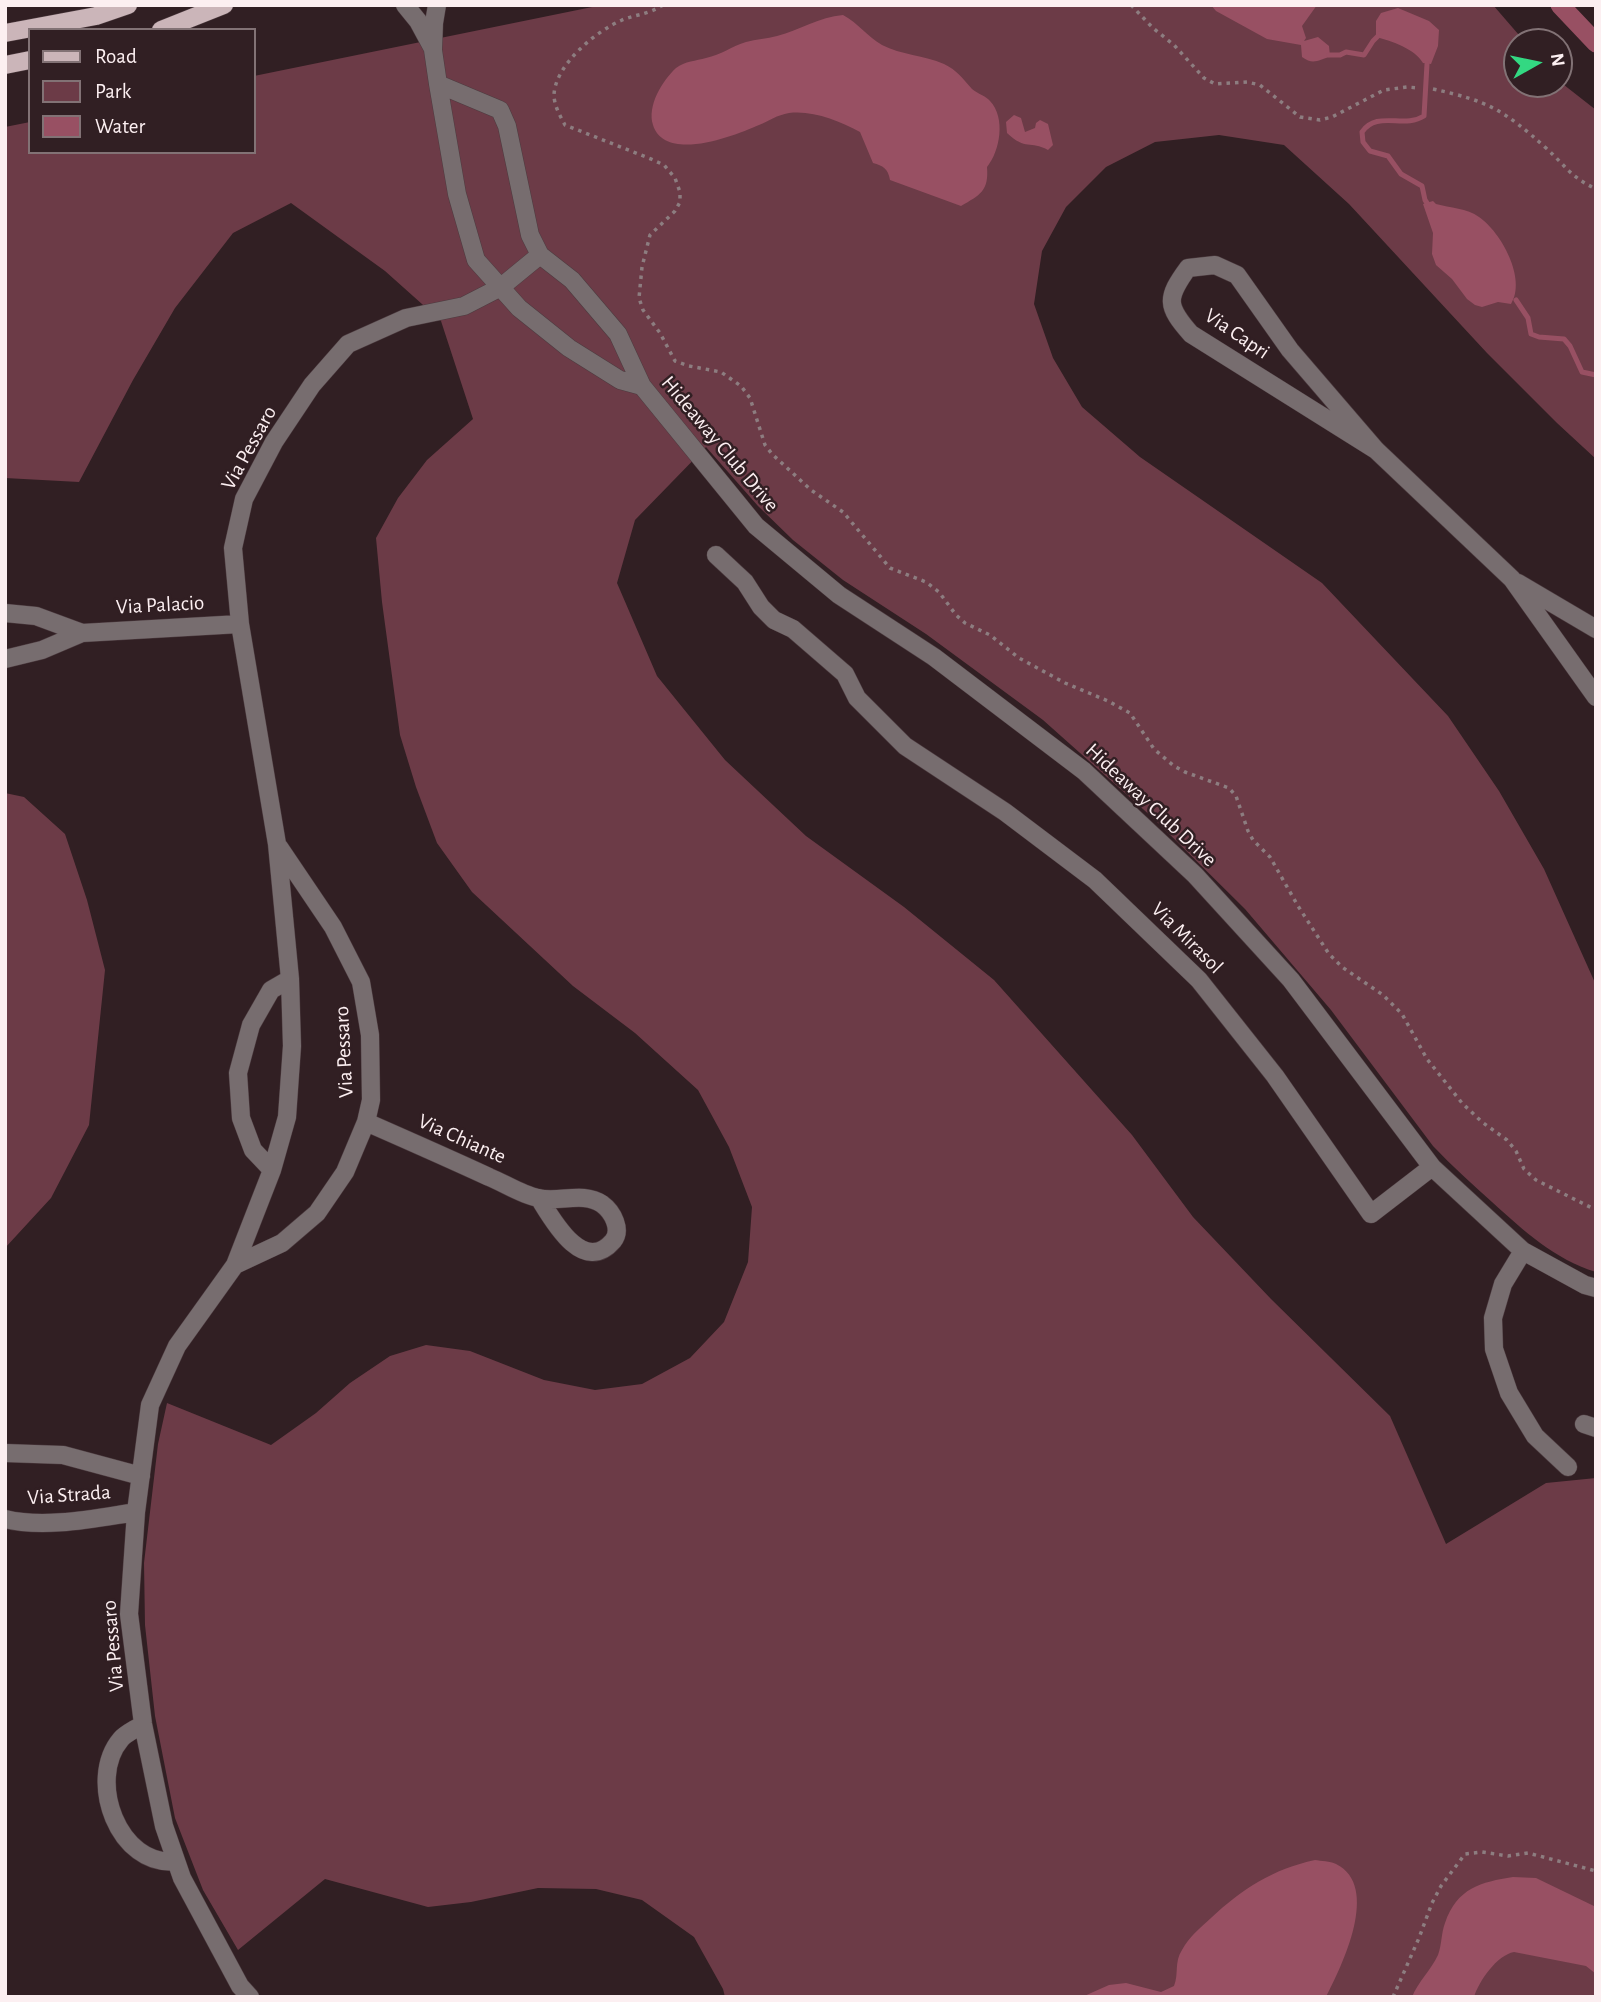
<!DOCTYPE html>
<style>
body{margin:0}
#map{position:relative;width:1601px;height:2002px;overflow:hidden;background:#311f23;font-family:"Alegreya Sans",sans-serif}
canvas{display:block}
.frame{position:absolute;inset:0;border:7px solid #fceff1;pointer-events:none}
.legend{position:absolute;left:28px;top:28px;width:228px;height:126px;box-sizing:border-box;background:#311f23;border:2px solid #827275;margin:0;padding:9px 12px;list-style:none;font-size:21px;color:#fceff1}
.legend li{display:flex;align-items:center;gap:14px;height:35px}
.legend b{width:35px;border:2px solid #827275}
.north{position:absolute;left:1503px;top:28px;width:70px;height:70px;box-sizing:border-box;background:#311f23;border:2px solid #827275;border-radius:50%;rotate:81deg;font-size:19px;font-weight:700;line-height:28px;text-align:center;color:#fceff1}
.north::after{content:'';display:block;margin:auto;width:24px;height:32px;background:#33d882;clip-path:polygon(50% 0,100% 100%,50% 72%,0 100%)}
</style>
<div id="map">
<canvas width="1601" height="2002"></canvas>
<div class="frame"></div>
<ul class="legend">
<li><b style="height:9px;background:#cbb5b9"></b>Road</li>
<li><b style="height:19px;background:#6c3b47"></b>Park</li>
<li><b style="height:19px;background:#985063"></b>Water</li>
</ul>
<div class="north">N</div>
</div>
<script>
const g = document.querySelector('canvas').getContext('2d');
g.lineJoin = 'round';
function paint(path, color) { g.fillStyle = color; g.fill(path, 'evenodd'); }
function stroke(path, color, width, dash) { g.strokeStyle = color; g.lineWidth = width; g.lineCap = dash ? 'butt' : 'round'; g.setLineDash(dash || []); g.stroke(path); }
function label(font, color, halo, rows, align = 'center') {
  g.font = font + ' "Alegreya Sans",sans-serif'; g.lineWidth = 5; g.setLineDash([]); g.textBaseline = 'middle'; g.strokeStyle = halo; g.fillStyle = color; for (const [text, x, y, turn = 0] of rows) {
    g.save(); g.translate(x, y); g.rotate((+turn || 0) * Math.PI / 180); g.textAlign = isNaN(turn) ? turn : align; if (halo) g.strokeText(text, 0, 0); g.fillText(text, 0, 0); g.restore();
  }
}
paint(new Path2D(`
 M 602,5 L 1493,5 L 1525,42 L 1517,42 L 1517,84 L 1559,84 L 1559,81 L 1596,110 L 1596,459 L 1557,423 L 1487,353 L 1349,204 L 1284,145 L 1219,135 L 1155,142 L 1106,167 L 1066,207 L 1042,251 L 1034,304 L 1053,358 L 1082,407 L 1140,457 L 1322,583 L 1448,716 L 1499,791 L 1544,869 L 1596,985 L 1596,1272 C 1554,1259 1524,1231 1492,1202 C 1472,1184 1452,1166 1433,1146 L 1331,1010 L 1245,909 L 1153,818 L 1043,720 L 926,634 L 843,580 L 793,540 L 758,506 L 706,447 L 635,520 L 617,583 L 657,676 L 725,760 L 806,836 L 904,907 L 994,980 L 1132,1135 L 1193,1217 L 1271,1299 L 1390,1416 L 1446,1544 L 1546,1483 L 1596,1478 L 1596,1997 L 725,1997 L 723,1989 L 694,1937 L 642,1900 L 596,1889 L 538,1888 L 471,1902 L 428,1907 L 325,1879 L 238,1950 L 203,1890 L 175,1818 L 155,1716 L 145,1625 L 144,1563 L 158,1444 L 167,1403 L 271,1445 L 316,1413 L 350,1383 L 390,1356 L 426,1345 L 470,1351 L 544,1380 L 595,1390 L 642,1384 L 690,1358 L 724,1322 L 748,1262 L 752,1207 L 729,1147 L 698,1090 L 635,1033 L 573,986 L 472,892 L 437,843 L 416,787 L 400,735 L 382,602 L 376,538 L 398,498 L 427,460 L 473,419 L 441,321 L 385,271 L 291,203 L 233,233 L 175,308 L 133,380 L 79,482 L 5,478 L 5,127 L 30,122 L 30,152 L 254,152 L 254,76 Z
 M 5,793 L 24,797 L 65,834 L 87,900 L 105,970 L 89,1125 L 51,1198 L 5,1248 Z`), '#6c3b47');
paint(new Path2D(`
 M 1211,5 L 1317,5 L 1302,26 L 1306,38 L 1304,41 L 1318,37 L 1329,46 L 1330,57 C 1319,59 1314,66 1302,57 L 1301,45 L 1267,39 L 1216,11 Z
 M 1398,8 L 1429,21 L 1439,30 L 1438,46 L 1431,64 L 1423,63 C 1415,49 1392,41 1376,37 L 1376,21 L 1381,13 Z
 M 843,15 C 858,23 867,36 882,45 C 901,55 924,55 944,64 C 957,70 963,79 972,89 C 978,94 986,96 990,101 C 1006,118 1000,151 987,167 C 989,191 980,195 961,206 L 890,180 C 888,168 883,166 873,163 L 860,132 C 839,121 813,110 789,113 C 777,115 769,121 759,125 C 734,136 665,163 653,125 C 647,106 662,81 676,68 C 685,61 696,61 706,58 C 721,55 732,46 746,42 C 756,39 767,39 777,36 C 800,30 819,17 843,15 Z
 M 1014,115 L 1021,118 L 1025,132 L 1035,128 L 1036,123 L 1040,120 L 1048,124 L 1053,145 L 1048,150 C 1030,140 1026,151 1007,133 L 1006,122 Z
 M 1433,201 L 1436,204 C 1450,208 1467,208 1479,217 C 1501,232 1527,279 1511,304 L 1498,302 L 1482,307 L 1475,305 L 1467,299 L 1452,279 L 1436,265 L 1432,254 L 1433,233 L 1423,204 Z
 M 1315,1860 C 1321,1861 1330,1861 1336,1864 C 1381,1886 1342,1966 1326,1997 L 1082,1997 L 1109,1985 L 1126,1983 L 1161,1992 L 1174,1986 C 1179,1974 1174,1962 1182,1950 C 1189,1937 1201,1927 1211,1918 C 1242,1889 1273,1869 1315,1860 Z
 M 1513,1877 L 1536,1878 L 1596,1907 L 1596,1974 L 1586,1966 L 1514,1952 C 1497,1955 1479,1981 1474,1997 L 1412,1997 C 1418,1982 1431,1970 1438,1955 C 1442,1944 1441,1934 1445,1923 C 1457,1888 1481,1882 1513,1877 Z`), '#985063');
stroke(new Path2D(`
 M 1329,55 L 1340,55 L 1346,52 L 1364,55 L 1373,41 L 1381,33
 M 1427,64 L 1424,116 C 1404,129 1377,110 1362,132 L 1363,142 L 1370,151 L 1388,156 L 1401,174 L 1422,186 L 1425,200 L 1429,206
 M 1516,300 L 1528,318 L 1531,334 L 1539,337 L 1564,339 L 1570,346 L 1582,372 L 1596,375`), '#985063', 5);
stroke(new Path2D(`
 M 1560,5 L 1596,43`), '#985063', 19);
const minor = new Path2D(`
 M 405,5 L 418,21 L 432,47
 M 437,5 L 434,23 L 433,50 L 438,84 L 457,194 L 476,260 L 519,308 L 569,348 L 620,380 L 642,386
 M 438,84 L 500,110 L 507,126 L 530,235 L 540,255 L 572,280 L 618,334 L 642,386 L 756,526 L 839,595 L 934,657 L 1084,771 L 1195,875 L 1291,980 L 1432,1167 L 1523,1251 L 1585,1285 L 1596,1288
 M 1376,450 L 1191,334 C 1166,306 1166,298 1188,268 L 1215,265 L 1237,275 L 1290,350 L 1376,450 L 1512,579 L 1596,697
 M 716,555 L 745,582 L 761,607 L 774,620 L 793,629 L 845,674 L 857,698 L 905,746 L 1005,812 L 1095,880 L 1199,980 L 1275,1076 L 1371,1214 L 1432,1167
 M 1518,583 L 1596,629
 M 5,613 L 36,616 L 82,633
 M 5,659 L 42,650 L 82,633 L 240,624
 M 366,1122 C 407,1140 448,1158 489,1177 C 504,1183 522,1195 538,1198 C 559,1203 583,1191 602,1204 C 613,1212 622,1230 613,1241 C 583,1276 552,1219 539,1198
 M 272,1170 L 253,1150 L 241,1118 L 238,1073 L 251,1025 L 271,990 L 290,979
 M 1523,1251 L 1503,1284 L 1493,1318 L 1494,1349 L 1509,1393 L 1535,1436 L 1568,1467
 M 235,1265 L 282,1243 L 317,1213 L 345,1172 L 366,1122 L 371,1100 L 370,1035 L 361,982 L 333,927 L 279,847
 M 1584,1424 L 1596,1428
 M 5,1453 L 63,1455 L 141,1476
 M 5,1519 C 45,1529 96,1518 136,1512
 M 143,1724 C 136,1729 126,1733 121,1739 C 86,1780 119,1868 176,1861
 M 250,1997 L 240,1986 L 182,1878 L 164,1826 L 143,1724 L 129,1614 L 136,1512 L 150,1405 L 177,1346 L 235,1265 L 272,1170 L 287,1117 L 292,1046 L 290,979 L 277,844 L 240,624 L 233,548 L 244,499 L 274,442 L 312,385 L 348,344 L 406,318 L 464,306 L 501,287 L 540,255`);
const major = new Path2D(`
 M 161,30 L 224,5
 M 5,33 L 96,16 L 128,5
 M 5,65 L 30,60`);
stroke(minor, '#4d3c40', 19);
stroke(major, '#4d3c40', 19);
stroke(new Path2D(`
 M 663,5 C 647,15 637,14 622,20 C 596,31 555,65 554,95 C 554,105 560,116 565,125 L 651,159 L 664,165 L 675,178 L 680,192 L 680,202 L 675,211 L 650,235 L 642,267 L 639,298 L 643,310 L 660,333 L 675,361 L 689,366 L 721,372 L 741,386 L 750,398 L 765,445 L 772,454 L 811,490 L 843,512 L 890,568 L 926,582 L 939,592 L 956,615 L 965,623 L 990,635 L 1019,658 L 1065,683 L 1108,701 L 1130,713 L 1154,749 L 1174,766 L 1185,772 L 1229,788 L 1236,796 L 1248,831 L 1253,840 L 1270,857 L 1298,906 L 1329,954 L 1342,967 L 1383,995 L 1402,1014 L 1427,1059 L 1462,1103 L 1482,1122 L 1507,1140 L 1516,1151 L 1524,1169 L 1536,1180 L 1596,1210
 M 1131,5 L 1153,28 L 1174,45 L 1204,78 L 1215,84 L 1247,82 L 1260,85 L 1300,117 L 1320,120 L 1332,117 L 1384,90 L 1407,87 L 1419,88
 M 1433,89 C 1488,101 1504,110 1546,148 C 1566,166 1569,176 1596,189
 M 1393,1997 L 1419,1938 L 1432,1903 L 1441,1886 L 1465,1854 L 1482,1852 L 1508,1856 L 1528,1853 L 1596,1871`), '#8d7d80', 3.5, [3.5, 5]);
stroke(minor, '#776d6f', 18);
stroke(major, '#cbb5b9', 18);
label('21px', '#fceff1', '#311f23', [
 ["Via Capri",1237,334,34],
 ["Hideaway Club Drive",720,444,50],
 ["Via Pessaro",249,448,-61],
 ["Via Palacio",160,605,-3],
 ["Hideaway Club Drive",1151,805,43],
 ["Via Mirasol",1187,938,45],
 ["Via Pessaro",344,1052,-93],
 ["Via Chiante",462,1139,24],
 ["Via Strada",69,1495,-4],
 ["Via Pessaro",113,1646,-95]
]);
</script>
